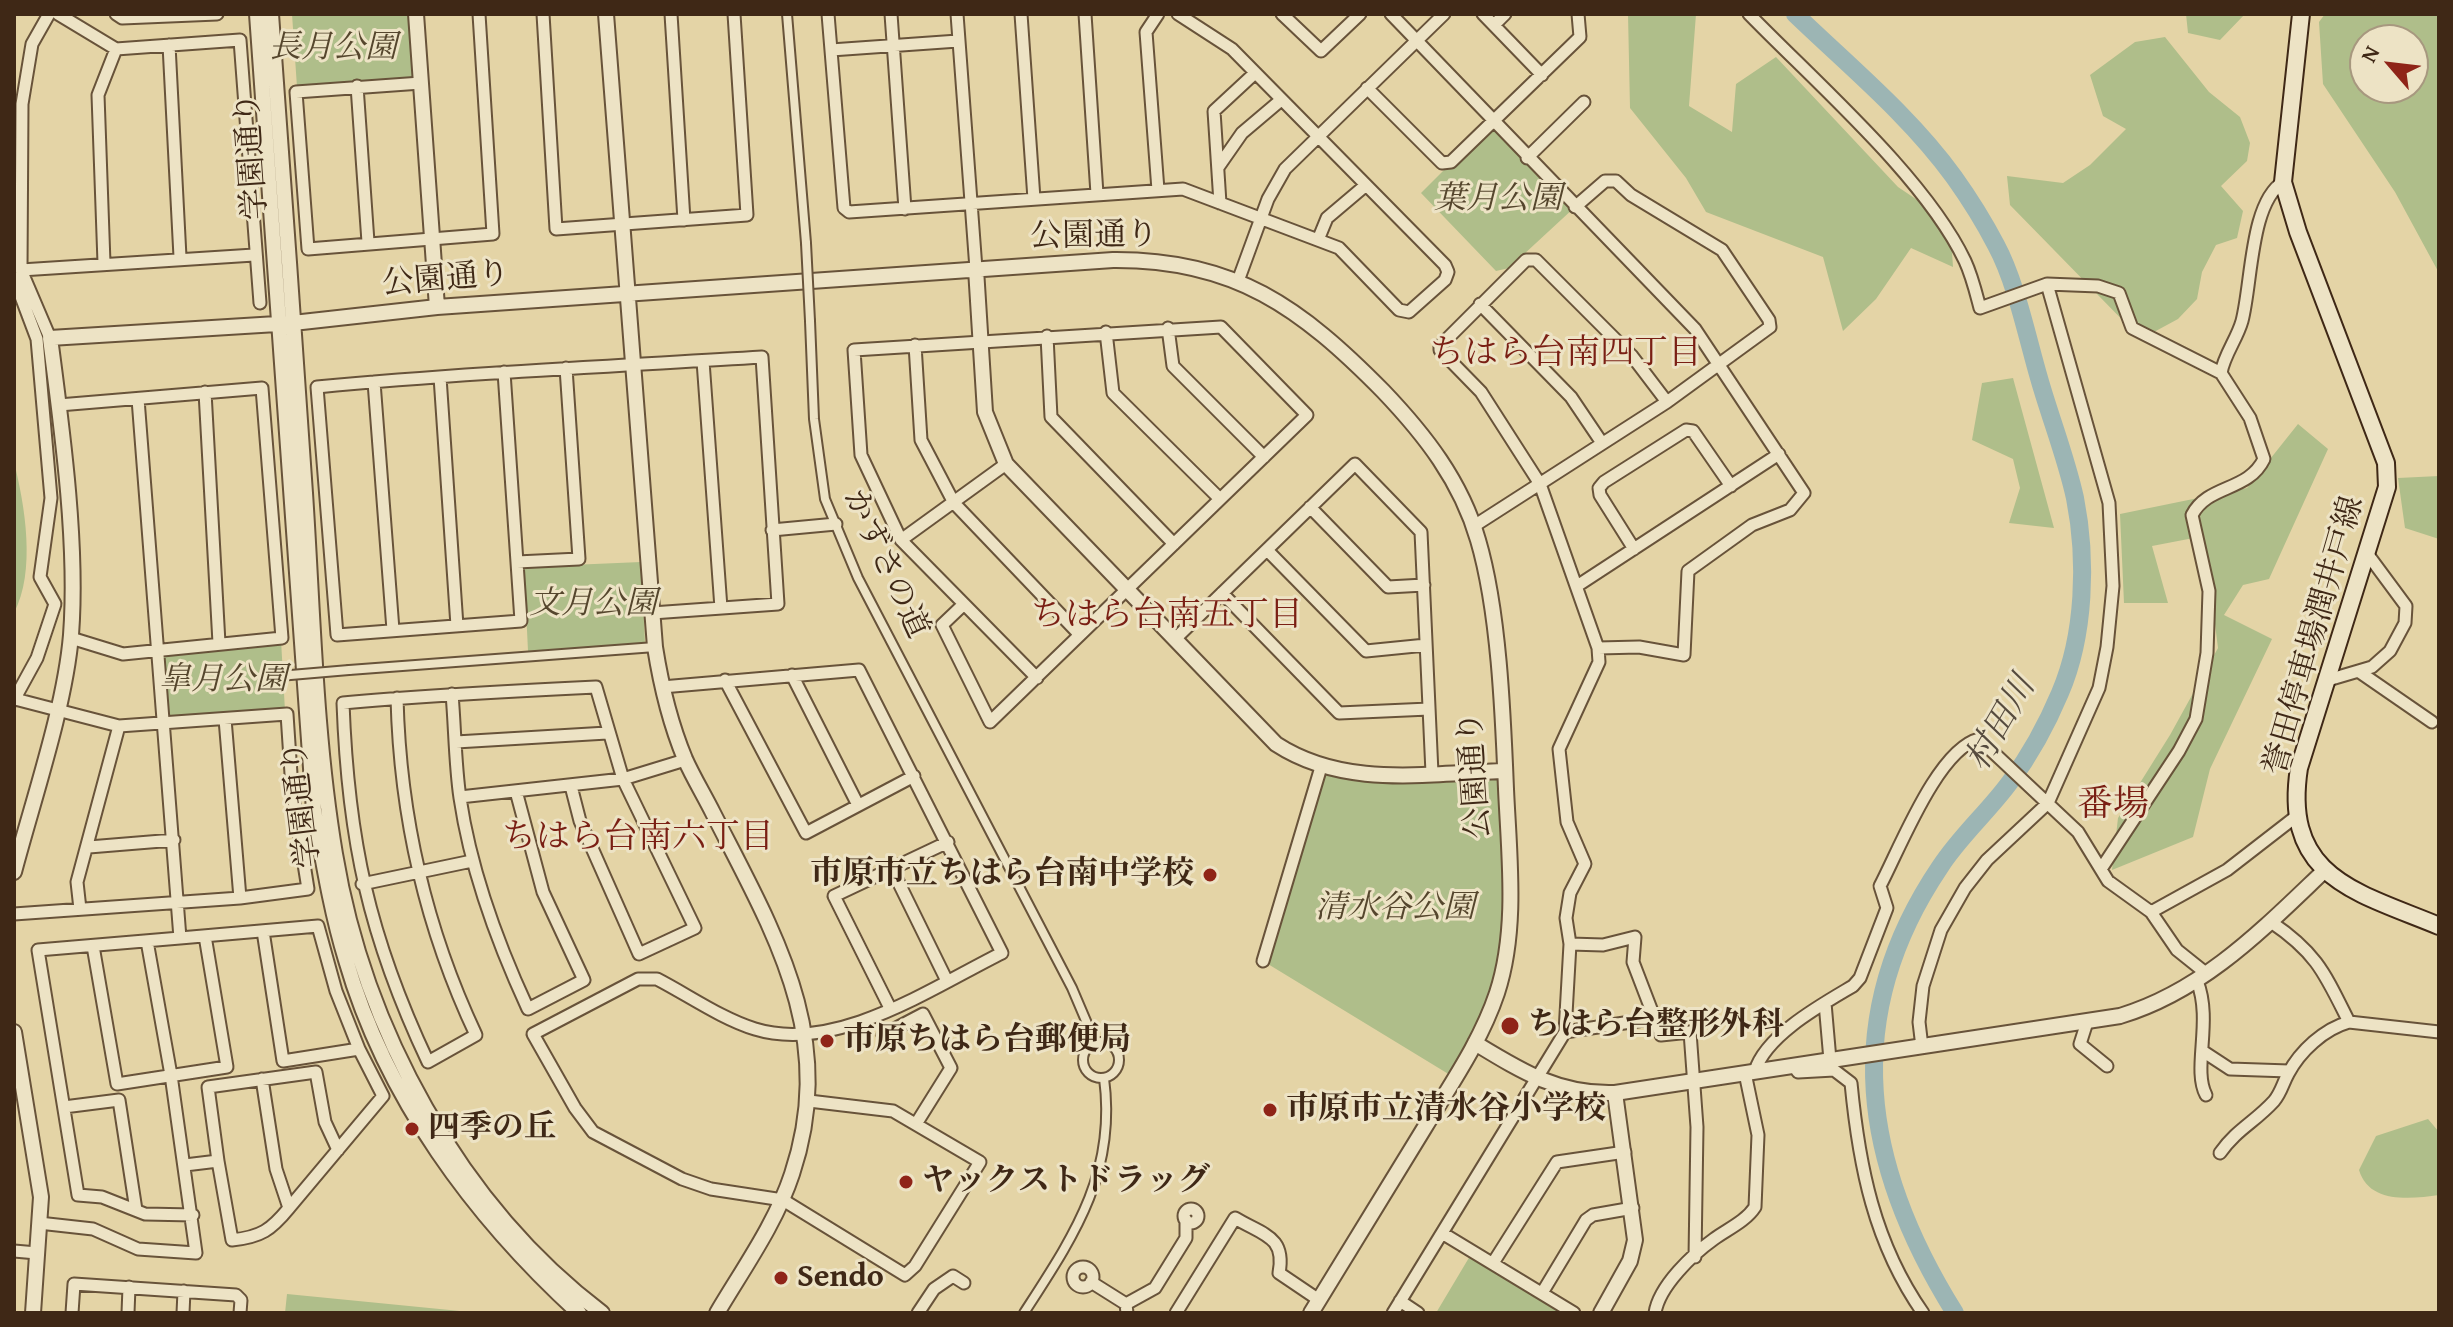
<!DOCTYPE html>
<meta charset="utf-8">
<style>
body{margin:0}
#map{position:relative;width:2453px;height:1327px;overflow:hidden;background:#e4d4a6;font-family:"Gentium Book Plus",serif}
canvas{display:block}
.frame{position:absolute;inset:0;border:16px solid #3f2816;pointer-events:none}
.north{position:absolute;left:2349px;top:24px;width:80px;height:80px;box-sizing:border-box;background:#ede3c5;border:2px solid #a7987f;border-radius:50%;rotate:298deg;font-size:22px;font-weight:700;line-height:32px;text-align:center;color:#3f2816}
.north::after{content:'';display:block;margin:auto;width:28px;height:36px;background:#8f2418;clip-path:polygon(50% 0,100% 100%,50% 72%,0 100%)}
</style>
<div id="map">
<canvas width="2453" height="1327"></canvas>
<div class="frame"></div>
<div class="north">N</div>
</div>
<script>
const g = document.querySelector('canvas').getContext('2d');
g.lineJoin = 'round';
function paint(path, color) { g.fillStyle = color; g.fill(path, 'evenodd'); }
function stroke(path, color, width, dash) { g.strokeStyle = color; g.lineWidth = width; g.lineCap = dash ? 'butt' : 'round'; g.setLineDash(dash || []); g.stroke(path); }
function label(font, color, halo, rows, align = 'center') {
  g.font = font + ' "Gentium Book Plus","Noto Serif JP",serif'; g.lineWidth = 6; g.setLineDash([]); g.textBaseline = 'middle'; g.strokeStyle = halo; g.fillStyle = color; for (const [text, x, y, turn = 0] of rows) {
    g.save(); g.translate(x, y); g.rotate((+turn || 0) * Math.PI / 180); g.textAlign = isNaN(turn) ? turn : align; if (halo) g.strokeText(text, 0, 0); g.fillText(text, 0, 0); g.restore();
  }
}
paint(new Path2D(`
 M 292,14 L 413,14 L 418,81 L 297,87 Z
 M 1628,14 L 1696,14 L 1689,106 L 1732,132 L 1736,84 L 1776,57 L 1898,187 L 1950,222 L 1953,267 L 1911,248 L 1876,299 L 1843,331 L 1823,257 L 1706,212 L 1686,178 L 1630,108 Z
 M 2186,14 L 2245,14 L 2220,40 L 2188,33 Z
 M 2325,14 L 2439,14 L 2439,273 L 2395,192 L 2323,84 L 2319,22 ZM 2365,40 L 2413,40 L 2413,88 L 2365,88 Z
 M 2165,37 L 2209,92 L 2240,117 L 2250,143 L 2247,161 L 2221,186 L 2243,211 L 2237,238 L 2216,245 L 2202,272 L 2197,299 L 2178,319 L 2141,339 L 2010,205 L 2007,176 L 2063,183 L 2090,165 L 2126,129 L 2103,116 L 2090,75 L 2135,42 Z
 M 1493,121 L 1575,207 L 1509,268 L 1496,271 L 1421,193 Z
 M 2013,378 L 2054,528 L 2009,523 L 2020,488 L 2013,459 L 1972,440 L 1982,383 Z
 M 2298,424 L 2328,449 L 2269,579 L 2243,585 L 2224,615 L 2272,639 L 2210,769 L 2193,837 L 2112,870 L 2118,818 L 2170,735 L 2218,648 L 2204,536 L 2152,546 L 2168,603 L 2124,603 L 2120,514 L 2247,488 Z
 M 14,462 C 25,506 36,571 14,613 Z
 M 2439,476 L 2439,539 L 2405,528 L 2398,478 Z
 M 641,562 L 645,643 L 528,651 L 524,567 Z
 M 281,640 L 285,711 L 166,721 L 161,654 Z
 M 1321,767 L 1505,771 L 1510,877 L 1498,990 L 1455,1078 L 1263,961 Z
 M 2428,1119 L 2439,1132 L 2439,1195 C 2411,1199 2369,1204 2359,1170 L 2376,1136 Z
 M 1473,1251 L 1574,1313 L 1436,1313 Z
 M 287,1294 L 470,1312 L 470,1313 L 285,1313 Z`), '#afbe8a');
stroke(new Path2D(`
 M 1795,14 C 1849,66 1910,116 1954,177 C 1969,198 1984,222 1996,245 C 2016,282 2027,337 2039,378 C 2050,417 2066,457 2075,498 C 2087,559 2085,635 2060,693 C 2047,724 2030,755 2010,782 C 1988,812 1960,836 1940,867 C 1838,1018 1863,1166 1955,1313`), '#9cb5b4', 18);
const pedestrian = new Path2D(`
 M 787,14 L 806,243
 M 810,321 L 814,419 L 825,499 L 858,578 L 1072,988 L 1095,1042
 M 349,670 L 655,647
 M1083 1060a18 18 0 1 1 36 0a18 18 0 1 1-36 0Z
 M 1024,1313 C 1073,1237 1117,1174 1104,1078`);
const minor = new Path2D(`
 M 49,14 L 32,44 L 22,104 L 21,270 L 50,338
 M 58,14 L 116,49 L 240,40 L 260,303
 M 116,14 L 122,18 L 217,14
 M 543,14 L 556,229 L 747,215 L 734,14
 M 671,14 L 684,220
 M 828,14 L 844,208 L 849,212 L 1183,189 L 1339,248 L 1399,310 L 1409,312 L 1445,280 L 1448,272 L 1445,265 L 1232,49 L 1178,14
 M 891,14 L 905,209
 M 957,14 L 976,269
 M 1021,14 L 1034,199
 M 1085,14 L 1097,194
 M 1158,14 L 1146,32 L 1158,190
 M 1282,14 L 1321,51 L 1360,14
 M 1391,14 L 1695,329 L 1804,493 L 1790,510 L 1752,525 L 1688,571 L 1684,655 L 1639,647 L 1598,648
 M 1483,14 L 1542,75
 M 1749,14 C 1815,82 1925,177 1965,261 C 1972,276 1976,293 1980,308 L 2047,284 L 2098,286 L 2119,293 L 2132,328 L 2221,373
 M 1494,25 L 1505,14
 M 169,45 L 180,257
 M 831,50 L 958,41
 M 421,83 L 296,92 L 308,249 L 493,234 L 479,14
 M 357,86 L 368,242
 M 1367,88 L 1442,163 L 1451,162 L 1580,37 L 1578,14
 M 1527,158 L 1584,102
 M 1219,166 L 1242,133 L 1281,100
 M 1220,203 L 1214,111 L 1255,73
 M 1318,240 L 1327,218 L 1366,185
 M 104,263 L 98,95 L 116,49
 M 21,270 L 254,255
 M 14,278 L 37,339 L 51,498 L 40,577 L 55,604 L 37,658 L 14,700
 M 1238,281 L 1268,199 L 1285,169 L 1444,14
 M 1480,304 L 1571,397 L 1602,443
 M 1168,328 L 1173,366 L 1264,457
 M 1106,332 L 1113,393 L 1220,499
 M 1047,336 L 1051,417 L 1174,544
 M 915,345 L 921,440 L 954,503 L 1080,635
 M 703,361 L 721,608
 M 504,372 L 521,621 L 337,635 L 317,387 C 465,373 614,366 762,357 L 778,604 L 652,613
 M 440,377 L 457,626
 M 374,382 L 393,630
 M 205,392 L 219,643
 M 138,399 L 180,938 L 38,950 L 78,1195 L 102,1197 L 145,1214 L 193,1215
 M 59,405 L 262,388 L 282,638 L 123,654 L 71,638
 M 1310,507 L 1388,587 L 1424,585
 M 1474,526 L 1667,402 L 1770,327 L 1769,320 L 1722,250 L 1631,195 L 1616,181 L 1605,181 L 1575,207
 M 772,530 L 836,524
 M 901,540 L 1006,464
 M 1634,549 L 1600,495 L 1599,488 L 1604,482 L 1686,430 L 1693,431 L 1731,486
 M 1267,550 L 1366,651 L 1426,645
 M 517,562 L 579,559 L 566,368
 M 1577,586 L 1779,454
 M 1222,593 L 1339,713 L 1429,709
 M 964,604 L 942,625 L 990,722 L 1307,415 L 1221,327 L 854,350 L 861,455 L 901,540 L 1037,678
 M 1176,638 L 1355,464 L 1421,532 L 1432,773
 M 2361,673 L 2432,722
 M 792,675 L 858,805
 M 725,680 L 806,833 L 914,776
 M 2328,680 L 2372,667 L 2390,651 L 2405,623 L 2406,606 L 2369,556
 M 662,687 L 859,670 L 1002,953 C 933,987 836,1054 755,1029 C 722,1019 688,995 657,979 L 638,979 L 533,1034 L 575,1108 L 593,1132 L 682,1179 L 711,1189 L 783,1200 L 905,1275 L 915,1266 L 980,1162 L 893,1111 L 809,1101
 M 452,694 C 455,728 455,764 460,798 C 471,872 497,942 528,1009 L 584,980 L 543,892 L 516,791
 M 397,698 C 400,817 425,927 476,1035 L 428,1062 C 369,937 348,840 343,703 C 427,695 511,691 596,687 L 623,779 L 695,928 L 639,954 L 580,821 L 571,786
 M 225,719 L 240,898
 M 456,742 L 607,733
 M 460,797 L 623,779 L 685,760
 M 89,847 L 174,840
 M 892,869 L 947,981
 M 2101,869 L 2179,751 L 2196,719 L 2207,653 L 2209,591 L 2192,515 C 2208,484 2248,492 2264,459 L 2250,418 L 2221,373 C 2224,355 2237,339 2242,321 C 2252,283 2250,203 2283,182
 M 362,884 L 472,861
 M 80,909 L 77,882 L 119,726
 M 2151,912 L 2227,870 L 2298,815
 M 14,914 L 240,898 L 308,889 L 292,789 L 287,714 L 119,726 L 15,699
 M 2271,922 C 2317,953 2325,974 2349,1022
 M 180,938 L 318,926 L 336,991 L 359,1049 L 283,1061 L 263,931
 M 1570,944 L 1603,945 L 1635,937 L 1633,962 L 1661,1035 L 1690,1032 L 1697,1127 L 1695,1257
 M 93,946 L 117,1084 L 227,1067 L 205,936
 M 1263,961 L 1321,767
 M 2197,981 C 2213,1021 2192,1069 2206,1095
 M 1825,1003 L 1830,1060
 M 890,1008 L 834,896 L 948,842
 M 2087,1022 L 2080,1044 L 2107,1066
 M 1565,1032 L 1657,1018
 M 883,1035 L 923,1014 L 951,1068 L 916,1124
 M 1922,1047 L 1919,1022 L 1923,986 L 1941,930 L 1965,888 L 1987,860 L 2048,803 L 2099,688 L 2107,647 L 2113,586 L 2109,503 L 2047,284
 M 2204,1052 L 2230,1069 L 2289,1071
 M 1793,1065 L 1798,1072 L 1834,1070 L 1851,1083 C 1859,1166 1874,1243 1923,1313
 M 1755,1071 C 1766,1035 1821,1005 1853,986 L 1860,978 L 1887,908 L 1880,886 C 1900,848 1938,749 1979,739 L 2078,832 L 2108,881 L 2151,912 L 2177,950 L 2207,974
 M 262,1079 L 276,1169 L 289,1208 L 383,1096 L 359,1049
 M 64,1107 L 119,1100 L 136,1210
 M 2220,1153 C 2237,1129 2255,1122 2274,1101 C 2281,1093 2283,1083 2288,1074 C 2300,1051 2324,1029 2349,1022 L 2439,1032
 M 218,1161 L 208,1087 L 316,1072 L 325,1122 L 338,1150
 M 185,1165 L 218,1161 L 232,1240 C 261,1237 271,1230 289,1208
 M1184 1216a7 7 0 1 1 14 0a7 7 0 1 1-14 0Z
 M 39,1223 L 93,1229 L 138,1249 L 196,1253 L 171,1075 L 147,941
 M 1442,1233 L 1574,1313
 M 14,1251 L 37,1253
 M 1493,1263 L 1557,1162 L 1625,1152
 M1073 1277a10 10 0 1 1 20 0a10 10 0 1 1-20 0Z
 M 1091,1282 L 1126,1304
 M 1542,1293 L 1586,1220 L 1593,1215 L 1633,1208
 M 1400,1301 L 1418,1313
 M 72,1313 L 74,1284 L 236,1295 L 241,1300 L 240,1313
 M 128,1313 L 129,1287
 M 183,1313 L 184,1291
 M 918,1313 L 934,1289 L 953,1276 L 964,1283
 M 1127,1313 L 1126,1304 L 1155,1288 L 1186,1238 L 1186,1220
 M 1176,1313 L 1235,1218 C 1263,1235 1286,1236 1279,1273 L 1319,1300
 M 1393,1313 L 1565,1032 L 1570,944 L 1566,918 L 1570,893 L 1585,864 L 1567,822 L 1559,749 L 1599,662 L 1598,648 L 1540,484 L 1481,392 L 1440,350 L 1440,346 L 1526,260 L 1536,260 L 1632,356 L 1667,402
 M 1655,1313 C 1659,1286 1693,1254 1714,1239 C 1728,1229 1746,1221 1755,1207 L 1758,1135 L 1745,1073`);
const tertiary = new Path2D(`
 M 257,14 L 314,810 C 323,860 331,911 346,960 C 386,1098 474,1217 579,1313
 M 271,14 C 283,174 294,333 305,493 C 313,613 315,735 335,854 C 364,1028 459,1205 602,1313
 M 416,14 L 437,307
 M 606,14 L 655,647 C 661,685 670,723 685,759 C 693,777 704,795 713,813 C 774,933 838,1036 792,1174 C 776,1223 743,1269 717,1313
 M 976,269 L 985,412 L 1006,464 L 1276,744 C 1345,789 1427,773 1505,771
 M 14,872 C 33,800 65,707 71,635 C 78,544 62,429 50,338 L 293,323 L 437,307 L 1113,260 C 1235,259 1301,308 1383,391 C 1425,435 1461,481 1478,540 C 1499,611 1503,714 1506,789 C 1509,856 1518,929 1497,993 C 1481,1041 1451,1084 1425,1127 C 1387,1189 1349,1251 1311,1313
 M 14,1032 L 41,1197 L 33,1313
 M 1475,1043 C 1521,1071 1559,1095 1615,1093 L 2120,1016 C 2203,991 2262,930 2323,872
 M 1601,1313 L 1630,1261 L 1635,1240 L 1615,1093`);
const secondary = new Path2D(`
 M 2301,14 L 2283,182 L 2298,232 L 2386,463 L 2387,487 L 2299,768 C 2282,878 2357,892 2439,926`);
stroke(pedestrian, '#68533a', 12);
stroke(minor, '#68533a', 15);
stroke(tertiary, '#68533a', 18);
stroke(secondary, '#3f2816', 20);
stroke(pedestrian, '#ede3c5', 8);
stroke(minor, '#ede3c5', 11);
stroke(tertiary, '#ede3c5', 14);
stroke(secondary, '#ede3c5', 16);
const pedestrianBridge = new Path2D(`
 M 806,243 L 810,321
 M 279,676 L 349,670`);
stroke(pedestrianBridge, '#68533a', 12, []);
stroke(pedestrianBridge, '#ede3c5', 8);
for (const [x, y, r, color] of [
 [1210,875,8,"#8f2418"],
 [1510,1026,10,"#8f2418"],
 [827,1041,8,"#8f2418"],
 [1270,1110,8,"#8f2418"],
 [412,1129,8,"#8f2418"],
 [906,1182,8,"#8f2418"],
 [781,1278,8,"#8f2418"]
]) { const dot = new Path2D(); dot.arc(x, y, r, 0, 2 * Math.PI); g.fillStyle = color; g.fill(dot); stroke(dot, '#ede3c5', 3); }
label('italic 32px', '#55462d', '#ede3c5', [
 ["長月公園",333,49],
 ["葉月公園",1498,200],
 ["文月公園",593,605],
 ["皐月公園",223,681],
 ["清水谷公園",1395,909]
]);
label('32px', '#3f2816', '#ede3c5', [
 ["学園通り",253,156,-94],
 ["公園通り",1094,237,-1],
 ["公園通り",446,280,-5],
 ["かずさの道",885,564,65],
 ["誉田停車場潤井戸線",2315,636,-74],
 ["公園通り",1476,775,-94],
 ["学園通り",303,804,-97]
]);
label('bold 32px', '#3f2816', '#ede3c5', [
 ["市原市立ちはら台南中学校",1194,875,"right"],
 ["ちはら台整形外科",1528,1026],
 ["市原ちはら台郵便局",843,1041],
 ["市原市立清水谷小学校",1286,1110],
 ["四季の丘",428,1129],
 ["ヤックストドラッグ",922,1182],
 ["Sendo",797,1278]
], 'left');
label('34px', '#7a1f14', '#ede3c5', [
 ["ちはら台南四丁目",1566,354],
 ["ちはら台南五丁目",1167,616],
 ["ちはら台南六丁目",638,838]
]);
label('italic 34px', '#564b3e', '#ede3c5', [
 ["村田川",2002,724,-60]
]);
label('36px', '#7a1f14', '#ede3c5', [
 ["番場",2113,806]
]);
</script>
